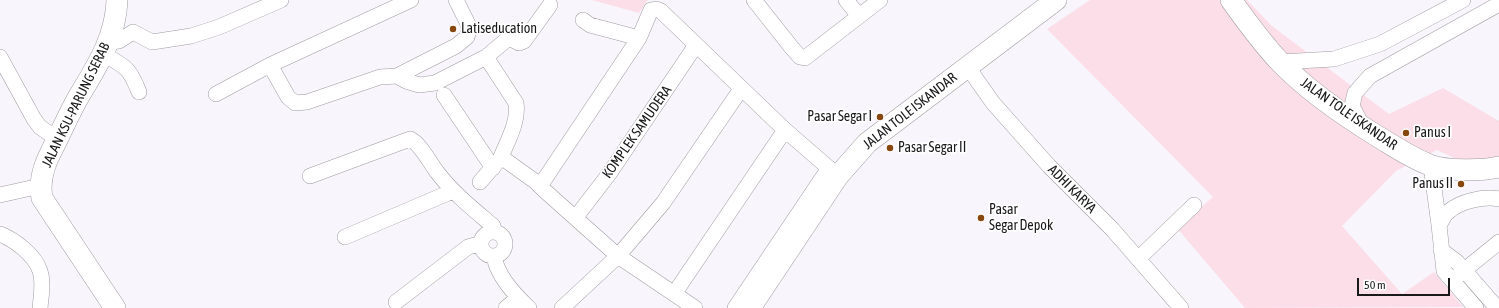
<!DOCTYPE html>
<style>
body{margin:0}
#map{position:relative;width:1499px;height:308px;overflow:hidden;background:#f9f5fc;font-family:"Asap Condensed",sans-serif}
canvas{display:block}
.scale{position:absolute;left:1357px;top:278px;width:93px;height:18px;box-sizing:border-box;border:2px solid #19181a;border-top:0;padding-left:5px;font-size:12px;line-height:14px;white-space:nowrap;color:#19181a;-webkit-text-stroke:3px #fff;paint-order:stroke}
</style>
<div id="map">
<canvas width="1499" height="308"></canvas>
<div class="scale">50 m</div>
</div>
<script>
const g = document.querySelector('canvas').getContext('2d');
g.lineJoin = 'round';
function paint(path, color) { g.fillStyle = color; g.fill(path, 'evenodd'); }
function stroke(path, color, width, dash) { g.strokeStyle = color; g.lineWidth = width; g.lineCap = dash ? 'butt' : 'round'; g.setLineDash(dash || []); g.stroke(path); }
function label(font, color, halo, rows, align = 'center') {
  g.font = font + ' "Asap Condensed",sans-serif'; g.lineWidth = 3.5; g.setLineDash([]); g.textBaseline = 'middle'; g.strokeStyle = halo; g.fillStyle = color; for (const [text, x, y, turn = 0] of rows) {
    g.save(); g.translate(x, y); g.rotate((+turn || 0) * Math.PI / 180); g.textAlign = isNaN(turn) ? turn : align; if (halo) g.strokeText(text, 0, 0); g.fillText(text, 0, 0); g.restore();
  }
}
paint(new Path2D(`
 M 592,0 L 648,0 L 639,13 Z
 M 1090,0 L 1247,0 L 1272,26 L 1389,114 L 1443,88 L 1499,121 L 1499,161 L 1473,167 L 1437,150 L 1396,171 L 1342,226 L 1402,294 L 1434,272 L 1463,307 L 1245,308 L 1177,228 L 1213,197 L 1047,29 Z`), '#fbdee8');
const street = new Path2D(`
 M 754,0 L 792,48 L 800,57 L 805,58 L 880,0
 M 846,0 L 859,16
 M 583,20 L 590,25 L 639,38
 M 108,42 L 119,41 L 133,32 L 152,42 L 191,36 L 219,27 L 281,0
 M 103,54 C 126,67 129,67 139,92
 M 0,57 L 34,119 L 40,127 L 57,139
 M 486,57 L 516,103 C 519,121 508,140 501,157 L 536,182 L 545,191 L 618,256 L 695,308
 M 1280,62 L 1334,59 L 1380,44 L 1463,0
 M 270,65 L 288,97 L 295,103 L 307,102 L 380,77 L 397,76 L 406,81 L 419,85 L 435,83 L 486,57 L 505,41 L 511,39 L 519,43 L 524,41 L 550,5
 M 967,66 L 993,103 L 1049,166 L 1112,229 L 1181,308
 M 397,76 L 456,46 L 467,37 L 469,30 L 468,24 L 456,0
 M 216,94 L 270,65 L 411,0
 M 444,95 L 493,168
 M 1362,125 L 1352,106 L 1355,93 L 1370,76 L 1499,4
 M 1431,166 L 1439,225 L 1444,271 L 1476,308
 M 310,176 L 410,139 C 420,143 430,163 437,172 C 453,193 473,209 493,226 L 495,232
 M 480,182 L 498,161
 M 540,186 L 639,38 L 651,10 L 656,9 L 661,11 L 785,130 L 838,176
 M 0,195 L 40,186
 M 576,217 L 609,174 L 696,45
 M 1439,225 C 1442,221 1444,215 1448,212 C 1460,201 1484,196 1499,199
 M481 244a12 12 0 1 1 24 0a12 12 0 1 1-24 0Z
 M 0,234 C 15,240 35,255 40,271 C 44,283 41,296 40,308
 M 345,237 L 453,191
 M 1441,250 L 1457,262 L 1497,308
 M 494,256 C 497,276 515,295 529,308
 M 1138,259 L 1194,205
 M 1457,276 L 1499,242
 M 674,294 L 785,130
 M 396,302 L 468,247 L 475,245 L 481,246
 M 506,308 L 518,298
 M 562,308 L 618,256 L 663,203 L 741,89
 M 735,308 L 829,168`);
const secondary = new Path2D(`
 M 1231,0 C 1246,21 1262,43 1280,62 C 1308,91 1343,115 1377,136 C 1394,146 1411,158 1430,165 C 1446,171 1482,171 1499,167
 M 115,308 L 42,198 C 38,176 47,159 57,140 C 64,125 71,110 79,96 C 97,66 116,37 117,0
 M 750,308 L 838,176 L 867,143 L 1056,0`);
stroke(street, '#9f9ba1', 16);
stroke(secondary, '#9f9ba1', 22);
stroke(street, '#fff', 15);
stroke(secondary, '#fff', 21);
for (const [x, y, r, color] of [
 [453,29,4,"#87470e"],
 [880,117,4,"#87470e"],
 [1406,133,4,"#87470e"],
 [890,148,4,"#87470e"],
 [1461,184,4,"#87470e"],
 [981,218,4,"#87470e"]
]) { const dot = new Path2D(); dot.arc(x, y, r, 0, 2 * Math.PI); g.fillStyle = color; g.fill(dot); stroke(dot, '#fff', 1.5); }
label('14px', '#19181a', '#fff', [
 ["Latiseducation",461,29],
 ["Pasar Segar I",872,117,"right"],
 ["Panus I",1414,133],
 ["Pasar Segar II",898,148],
 ["Panus II",1453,184,"right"],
 ["Pasar",989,210],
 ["Segar Depok",989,226]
], 'left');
label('14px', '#19181a', '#fff', [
 ["JALAN KSU-PARUNG SERAB",76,105,-64],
 ["JALAN TOLE ISKANDAR",910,111,-38],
 ["JALAN TOLE ISKANDAR",1349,114,35],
 ["KOMPLEK SAMUDERA",637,132,-55],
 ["ADHI KARYA",1072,189,45]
]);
</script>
